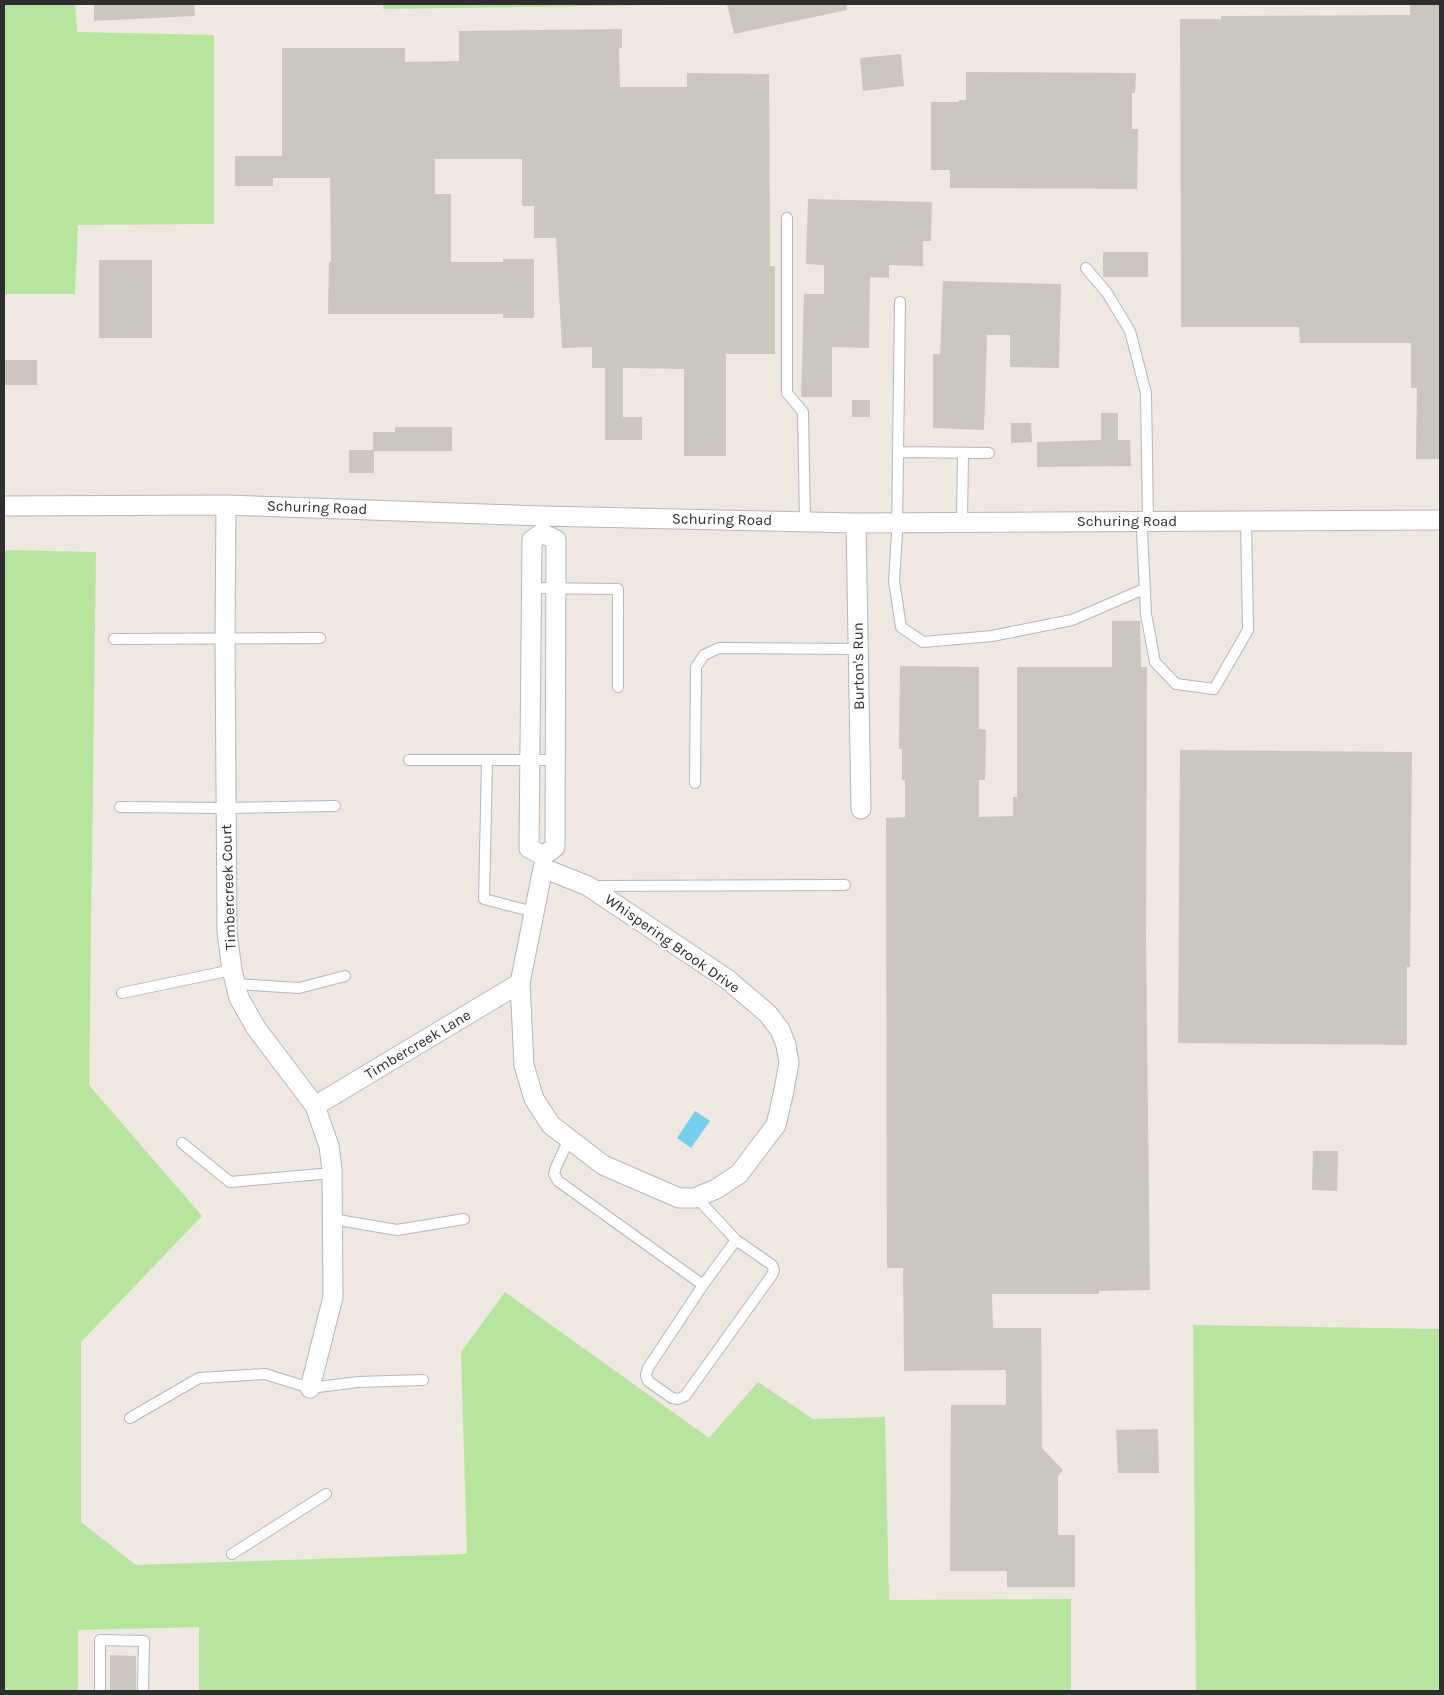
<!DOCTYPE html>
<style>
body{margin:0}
#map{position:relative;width:1444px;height:1695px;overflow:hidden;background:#efe9e1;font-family:Karla,sans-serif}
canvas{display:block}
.frame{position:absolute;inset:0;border:5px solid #2e2e2e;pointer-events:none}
</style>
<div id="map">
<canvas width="1444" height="1695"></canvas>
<div class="frame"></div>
</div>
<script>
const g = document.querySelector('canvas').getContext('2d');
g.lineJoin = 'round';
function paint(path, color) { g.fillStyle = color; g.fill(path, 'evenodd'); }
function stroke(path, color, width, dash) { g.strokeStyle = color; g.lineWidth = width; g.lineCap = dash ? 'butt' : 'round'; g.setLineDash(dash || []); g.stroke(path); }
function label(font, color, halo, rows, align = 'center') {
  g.font = font + ' Karla,sans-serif'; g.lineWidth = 4; g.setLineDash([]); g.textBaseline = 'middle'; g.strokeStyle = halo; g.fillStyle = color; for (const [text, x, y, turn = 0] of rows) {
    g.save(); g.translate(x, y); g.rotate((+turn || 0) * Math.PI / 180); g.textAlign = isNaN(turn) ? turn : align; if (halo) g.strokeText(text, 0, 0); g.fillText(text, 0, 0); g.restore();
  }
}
paint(new Path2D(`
 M 4,4 L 75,4 L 77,32 L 214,35 L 214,224 L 78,225 L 75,294 L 4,294 Z
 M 383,4 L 666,4 L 666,5 L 383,9 Z
 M 4,550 L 96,552 L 89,1085 L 202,1216 L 81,1342 L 81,1522 L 136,1565 L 467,1554 L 461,1352 L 505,1292 L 709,1438 L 758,1382 L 813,1419 L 885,1417 L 889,1600 L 1071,1599 L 1071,1691 L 199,1691 L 199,1627 L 78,1630 L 78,1691 L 4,1691 Z
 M 1193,1325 L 1440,1329 L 1440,1691 L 1196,1691 Z`), '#b6e59e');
paint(new Path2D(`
 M 695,1111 L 710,1121 L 691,1148 L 677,1138 Z`), '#75cff0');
paint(new Path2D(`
 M 94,4 L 194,4 L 195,16 L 94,21 Z
 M 727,4 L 846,4 L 847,10 L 734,34 Z
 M 1410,4 L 1440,4 L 1440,459 L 1416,459 L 1417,388 L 1411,388 L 1411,343 L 1300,343 L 1299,327 L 1181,327 L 1180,19 L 1221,19 L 1221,16 L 1410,15 Z
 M 622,29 L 622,48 L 619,48 L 620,87 L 687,87 L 687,73 L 769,74 L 770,266 L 775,266 L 775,354 L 726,354 L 726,456 L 684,456 L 684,369 L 623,368 L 623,417 L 642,417 L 642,440 L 605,440 L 605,368 L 592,368 L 592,347 L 562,348 L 556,238 L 534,238 L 534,206 L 522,206 L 522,159 L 435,159 L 435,194 L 451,194 L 451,262 L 503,262 L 503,259 L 534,259 L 534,318 L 503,318 L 503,314 L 328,314 L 329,262 L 331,262 L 330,178 L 273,178 L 273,186 L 235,186 L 235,156 L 282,156 L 282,48 L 405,48 L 405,62 L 459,61 L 459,31 Z
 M 901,54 L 904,86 L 863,91 L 860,58 Z
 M 966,72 L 1136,73 L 1135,93 L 1132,93 L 1132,129 L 1138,129 L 1137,189 L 950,188 L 950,170 L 931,170 L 931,102 L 959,102 L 959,100 L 966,100 Z
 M 808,199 L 932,202 L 931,241 L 923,241 L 923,266 L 889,265 L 889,278 L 870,277 L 869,348 L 832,347 L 832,397 L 801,397 L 804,294 L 824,294 L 824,265 L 806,264 Z
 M 1103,252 L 1148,252 L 1148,277 L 1103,277 Z
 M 99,260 L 152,260 L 152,338 L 99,338 Z
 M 943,281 L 1061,284 L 1059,368 L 1010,367 L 1010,335 L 987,335 L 984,430 L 933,428 L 933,354 L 940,354 Z
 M 4,360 L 37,360 L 37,385 L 4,385 Z
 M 852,400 L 870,400 L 870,417 L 852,417 Z
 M 1101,413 L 1118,413 L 1118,440 L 1130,440 L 1131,466 L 1037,467 L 1037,442 L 1101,440 Z
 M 1011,423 L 1031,423 L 1032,442 L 1011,443 Z
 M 395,427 L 452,427 L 452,451 L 374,451 L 374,473 L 349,473 L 349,450 L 373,450 L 373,432 L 395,432 Z
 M 1112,621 L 1140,621 L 1141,667 L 1147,667 L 1146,939 L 1150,1290 L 1099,1291 L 1099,1294 L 992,1294 L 993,1328 L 1041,1328 L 1042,1448 L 1063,1470 L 1058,1476 L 1058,1535 L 1075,1535 L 1075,1587 L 1007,1587 L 1007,1571 L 950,1571 L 951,1405 L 1006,1405 L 1006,1370 L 904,1371 L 903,1268 L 887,1268 L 886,818 L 905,817 L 905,780 L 902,780 L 902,749 L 899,749 L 900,666 L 979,667 L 979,729 L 986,730 L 985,780 L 979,780 L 979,817 L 1013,816 L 1013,797 L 1017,797 L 1017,667 L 1112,667 Z
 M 1180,750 L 1412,752 L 1410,967 L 1407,967 L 1407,1045 L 1178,1043 Z
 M 1313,1151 L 1338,1151 L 1337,1191 L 1312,1190 Z
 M 1158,1429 L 1159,1473 L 1118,1473 L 1116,1430 Z
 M 110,1655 L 136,1656 L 136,1691 L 110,1691 Z`), '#cbc7bf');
const service = new Path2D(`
 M 787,218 L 787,393 L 803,412 L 805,522
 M 1086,268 L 1107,293 L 1130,331 L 1146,393 L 1148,521 L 1142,531 L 1146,614 L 1155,662 L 1176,684 L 1214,689 L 1248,630 L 1246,521
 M 900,302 L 897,533 L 894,581 L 901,627 L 923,642 L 992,636 L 1072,620 L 1144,589
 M 898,452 L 989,453
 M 962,522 L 963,453
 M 531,588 L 618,589 L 618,687
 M 114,639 L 320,638
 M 409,760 L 556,760
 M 487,761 L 484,899 L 534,912
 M 695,783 L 696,667 L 704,655 L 719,648 L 858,649
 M 120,807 L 226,808 L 335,806
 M 594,886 L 845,885
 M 235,984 L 299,988 L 345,976
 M 122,993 L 232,970
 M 569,1139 L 556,1167 L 554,1174 L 558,1181 L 703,1285 L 736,1240 L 696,1197
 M 182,1143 L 230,1182 L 332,1173
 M 332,1219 L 397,1230 L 464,1219
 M 703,1285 L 648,1368 L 646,1375 L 648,1381 L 672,1398 L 678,1399 L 685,1396 L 772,1275 L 774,1270 L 772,1265 L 736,1240
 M 130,1418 L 199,1378 L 265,1374 L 310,1388 L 358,1382 L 423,1380
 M 232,1554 L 326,1494
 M 100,1691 L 100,1640 L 144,1641 L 143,1691`);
const minor = new Path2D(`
 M 226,505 L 225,638 L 227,932 L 232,970 L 239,998 L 256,1028 L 315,1106 L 329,1146 L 332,1170 L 333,1297 L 310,1388
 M 4,506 L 226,505 L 542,516 L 856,523 L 1440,520
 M 856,523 L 861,809
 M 542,533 L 532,540 L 529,848 L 543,856
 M 542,533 L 556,540 L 555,847 L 543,856
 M 543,868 L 588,886 L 727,979 L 768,1014 L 780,1030 L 786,1045 L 789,1063 L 783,1095 L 776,1125 L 739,1174 L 716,1189 L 695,1198 L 679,1198 L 603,1165 L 551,1125 L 534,1099 L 524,1065 L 520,983 Z
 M 315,1106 L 520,983`);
stroke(service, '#b4b7c1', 12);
stroke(minor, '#b4b7c1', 21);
stroke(service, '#fff', 10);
stroke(minor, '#fff', 19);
label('15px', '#2e2e2e', '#fff', [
 ["Schuring Road",317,508,2],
 ["Schuring Road",722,520,1],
 ["Schuring Road",1127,522],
 ["Burton's Run",859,666,-91],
 ["Timbercreek Court",229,887,-92],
 ["Whispering Brook Drive",672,944,35],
 ["Timbercreek Lane",418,1045,-31]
]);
</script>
